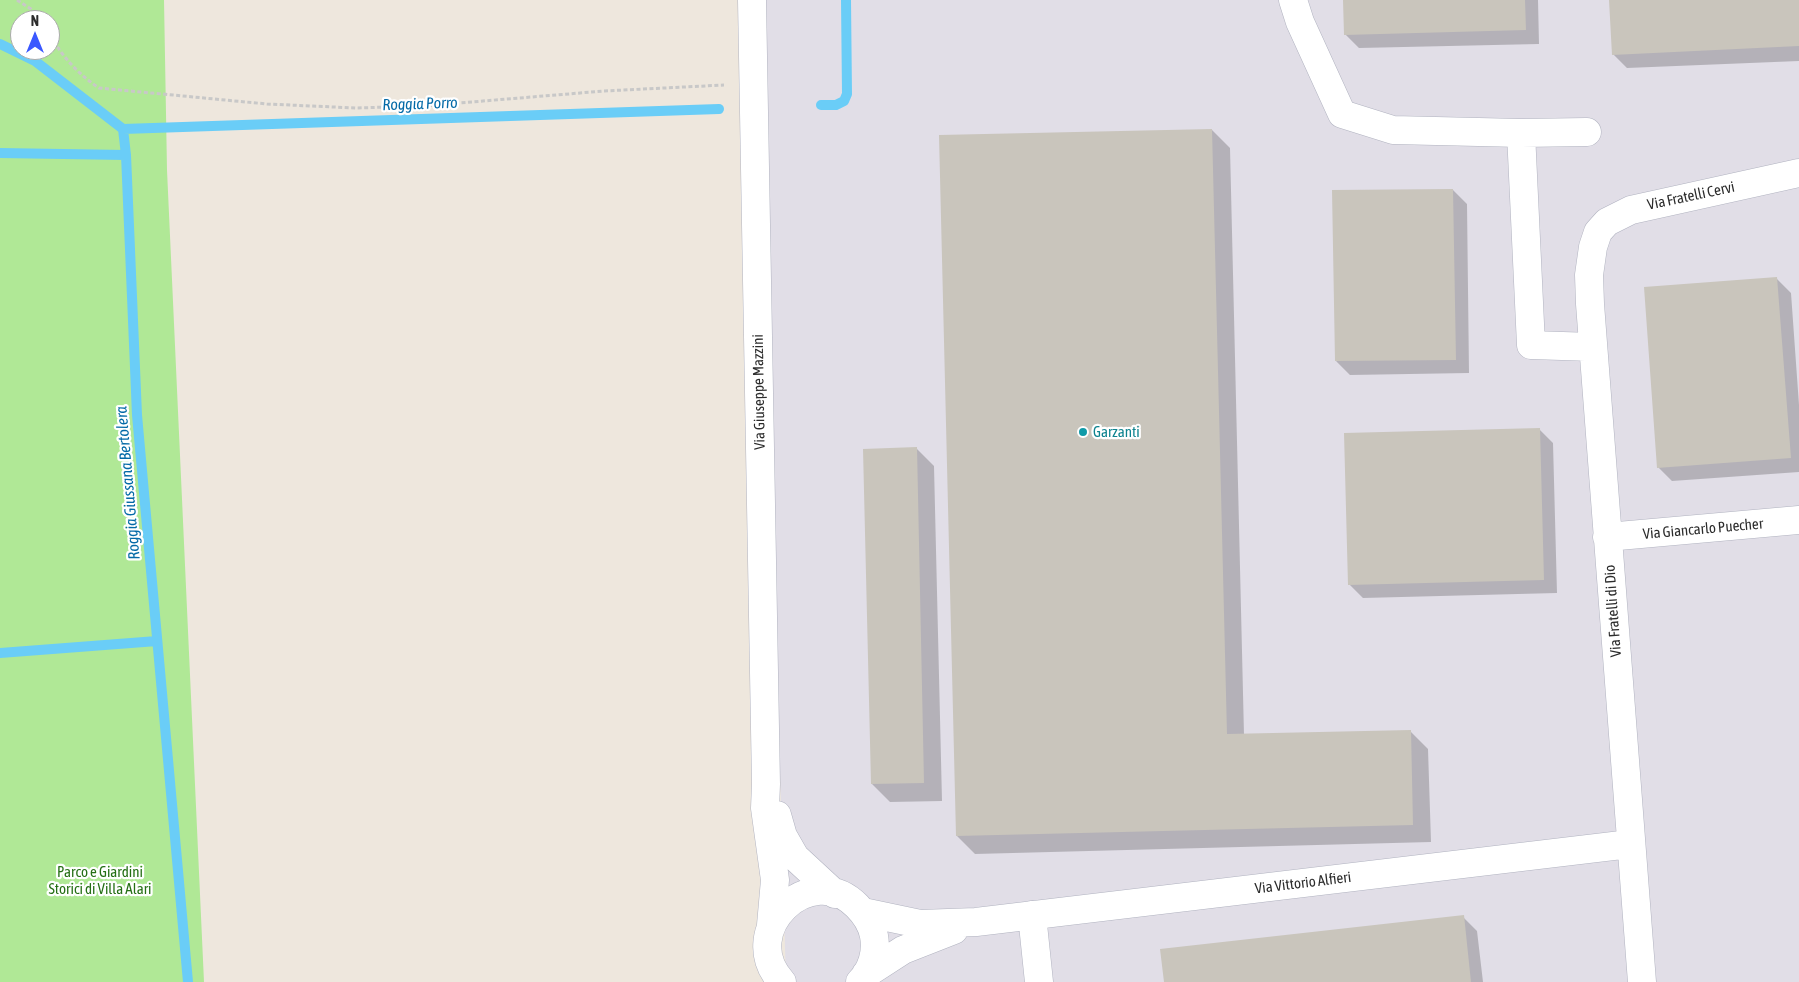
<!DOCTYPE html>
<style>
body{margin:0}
#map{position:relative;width:1799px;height:982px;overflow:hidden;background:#eee7dd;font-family:"Asap Condensed",sans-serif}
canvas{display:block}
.north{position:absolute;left:10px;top:10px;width:50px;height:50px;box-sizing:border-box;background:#fff;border:1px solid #ababab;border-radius:50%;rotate:0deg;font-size:14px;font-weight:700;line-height:20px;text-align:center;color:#2c2c2c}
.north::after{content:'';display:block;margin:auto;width:18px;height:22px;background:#3a58ff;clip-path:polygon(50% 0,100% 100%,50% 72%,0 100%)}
</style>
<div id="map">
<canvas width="1799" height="982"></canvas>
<div class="north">N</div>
</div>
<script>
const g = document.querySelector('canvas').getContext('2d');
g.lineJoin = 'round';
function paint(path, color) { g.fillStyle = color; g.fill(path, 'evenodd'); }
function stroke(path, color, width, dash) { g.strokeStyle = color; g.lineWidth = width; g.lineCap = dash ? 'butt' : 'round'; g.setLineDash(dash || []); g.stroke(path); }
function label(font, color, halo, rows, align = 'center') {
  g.font = font + ' "Asap Condensed",sans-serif'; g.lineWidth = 4.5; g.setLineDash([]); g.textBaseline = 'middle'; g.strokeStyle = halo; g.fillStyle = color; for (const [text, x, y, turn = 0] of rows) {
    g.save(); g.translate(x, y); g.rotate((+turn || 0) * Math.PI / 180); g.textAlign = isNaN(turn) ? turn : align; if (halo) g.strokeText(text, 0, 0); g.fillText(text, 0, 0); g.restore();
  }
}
paint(new Path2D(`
 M 758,0 L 1799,0 L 1799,982 L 786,982 Z`), '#e1dee7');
paint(new Path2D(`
 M 0,0 L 164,0 L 167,170 L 204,982 L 0,982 ZM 20,20 L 50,20 L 50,50 L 20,50 Z`), '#b0e896');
paint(new Path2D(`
 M 1344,0 L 1538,0 L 1539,44 L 1359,48 L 1345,34 Z
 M 1611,0 L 1799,0 L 1799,61 L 1627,68 L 1613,54 Z
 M 1212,130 L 1230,148 L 1244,735 L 1410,731 L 1428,749 L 1431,842 L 975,854 L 957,836 Z
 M 1453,190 L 1467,204 L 1469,373 L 1350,375 L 1336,361 Z
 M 1777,279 L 1791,293 L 1799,405 L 1799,472 L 1672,481 L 1658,467 Z
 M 1539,429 L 1553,443 L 1557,593 L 1363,598 L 1349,584 Z
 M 916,448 L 934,466 L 942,801 L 890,802 L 872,784 Z
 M 1463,917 L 1477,931 L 1483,982 L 1165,982 Z`), '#0003');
stroke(new Path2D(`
 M 0,44 L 35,61 L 123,129 L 126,155 L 137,415 L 188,982
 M 821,105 L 836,105 L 844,101 L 847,94 L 846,0
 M 123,129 L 719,109
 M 0,153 L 126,155
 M 0,653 L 157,641`), '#6acdf7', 10);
paint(new Path2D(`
 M 1343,0 L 1525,0 L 1526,30 L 1344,35 Z
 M 1609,0 L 1799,0 L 1799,46 L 1612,55 Z
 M 1212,129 L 1227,734 L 1411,730 L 1413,825 L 956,836 L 939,135 Z
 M 1453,189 L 1456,360 L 1335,361 L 1332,190 Z
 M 1777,277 L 1791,458 L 1657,468 L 1644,287 Z
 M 1540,428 L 1544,580 L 1348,585 L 1344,433 Z
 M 917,447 L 924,783 L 871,784 L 863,449 Z
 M 1464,915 L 1471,982 L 1164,982 L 1160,949 Z`), '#c9c5bc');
const minor = new Path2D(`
 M 752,0 L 766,784 L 765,808 L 775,880 L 771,925
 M 1293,0 L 1300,22 L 1342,114 L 1393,130 L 1521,133 L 1587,132
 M 1521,133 L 1531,345 L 1593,347
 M 1607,537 L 1799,520
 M 777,815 L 783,836 L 795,857 L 835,894
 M 863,912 L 920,924 L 976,922 L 1630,844
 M 1032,915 L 1039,982
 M 866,974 L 903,950 L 954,930
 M 782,982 C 735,931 811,859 857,906 C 866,915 872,925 874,936 C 877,952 872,970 860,982
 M 1642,982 L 1590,304 L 1589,275 L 1593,247 L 1598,232 L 1607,222 L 1631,210 L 1799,173`);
stroke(minor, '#b1b3c0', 29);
stroke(new Path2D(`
 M 17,0 L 31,9 L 39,20
 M 50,36 C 64,58 78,74 99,88 L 267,104 L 356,108 L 423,106 L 604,91 L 724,85`), '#c8c8c8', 3, [4, 2.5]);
stroke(minor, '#fff', 28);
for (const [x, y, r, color] of [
 [1083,432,5,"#0f9aa8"]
]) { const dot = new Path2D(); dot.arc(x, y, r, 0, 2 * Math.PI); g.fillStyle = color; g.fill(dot); stroke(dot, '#fff', 2); }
label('15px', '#2c2c2c', '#fff', [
 ["Via Fratelli Cervi",1691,196,-12],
 ["Via Giuseppe Mazzini",759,392,-91],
 ["Via Giancarlo Puecher",1703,529,-5],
 ["Via Fratelli di Dio",1613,611,-94],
 ["Via Vittorio Alfieri",1303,883,-7]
]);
label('15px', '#0d838f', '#fff', [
 ["Garzanti",1093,432]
], 'left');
label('15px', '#256f15', '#fff', [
 ["Parco e Giardini",100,872],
 ["Storici di Villa Alari",100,889]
]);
label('italic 16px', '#046aa7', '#fff', [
 ["Roggia Porro",420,104,-2],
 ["Roggia Giussana Bertolera",128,483,-95]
]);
</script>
